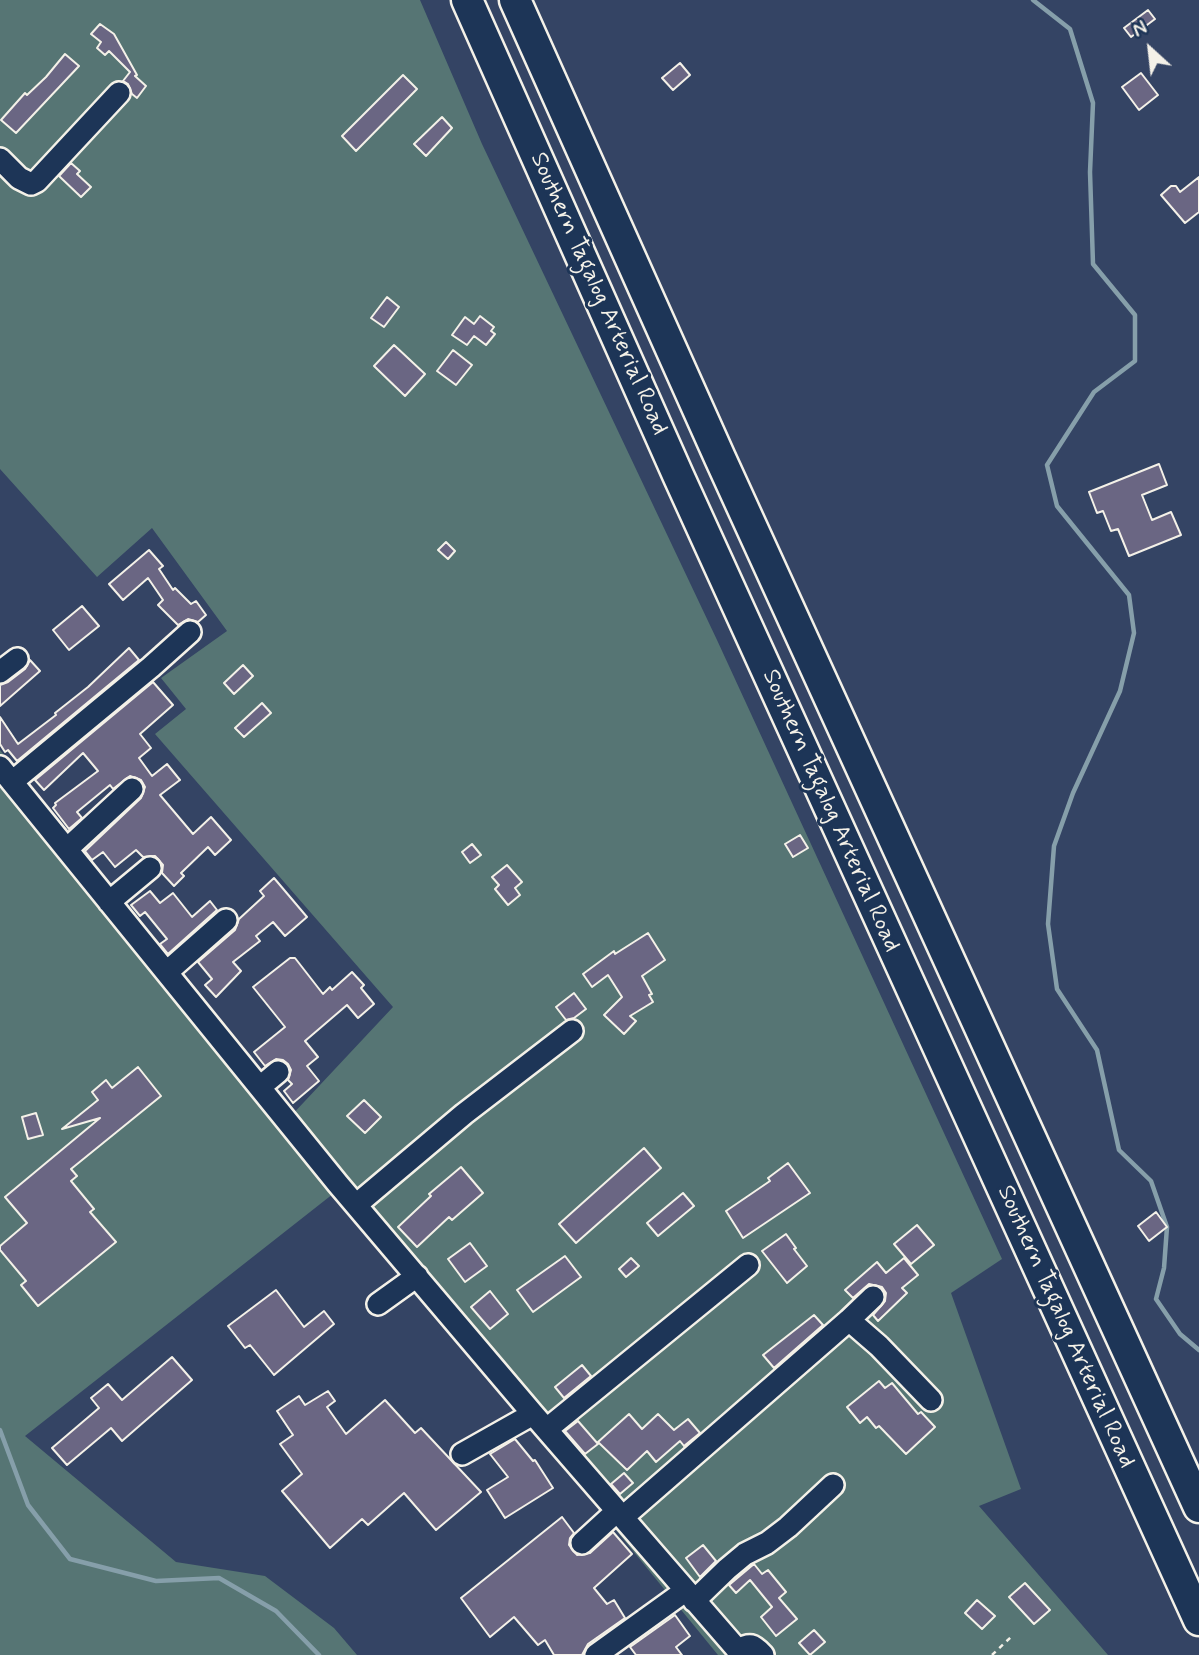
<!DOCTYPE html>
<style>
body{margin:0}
#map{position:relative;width:1199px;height:1655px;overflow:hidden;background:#344464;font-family:Mynerve,sans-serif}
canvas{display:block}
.north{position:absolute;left:1115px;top:14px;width:70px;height:70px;-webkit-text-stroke:5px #1d3557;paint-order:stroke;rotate:333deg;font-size:19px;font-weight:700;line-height:28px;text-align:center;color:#f4f1e8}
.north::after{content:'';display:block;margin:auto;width:24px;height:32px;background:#f4f1e8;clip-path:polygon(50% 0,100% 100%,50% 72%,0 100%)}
</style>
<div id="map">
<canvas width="1199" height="1655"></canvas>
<div class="north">N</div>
</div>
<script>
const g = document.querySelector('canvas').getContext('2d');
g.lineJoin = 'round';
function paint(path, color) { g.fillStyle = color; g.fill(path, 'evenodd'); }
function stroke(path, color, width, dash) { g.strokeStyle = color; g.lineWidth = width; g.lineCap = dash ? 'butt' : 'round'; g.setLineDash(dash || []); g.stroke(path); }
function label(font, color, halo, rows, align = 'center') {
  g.font = font + ' Mynerve,sans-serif'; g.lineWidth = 6; g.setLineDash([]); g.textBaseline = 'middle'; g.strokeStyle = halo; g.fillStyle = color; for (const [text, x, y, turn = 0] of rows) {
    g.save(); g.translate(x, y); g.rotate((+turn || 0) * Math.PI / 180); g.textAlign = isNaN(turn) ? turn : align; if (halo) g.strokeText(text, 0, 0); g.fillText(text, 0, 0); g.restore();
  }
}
paint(new Path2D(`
 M 0,0 L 420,0 L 482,144 L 717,640 L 1002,1259 L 951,1293 L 1021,1489 L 979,1506 L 1108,1655 L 718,1655 L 338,1190 L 25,1436 L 176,1562 L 265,1576 L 334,1628 L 357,1655 L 0,1655 L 0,750 L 290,1117 L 393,1007 L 155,734 L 186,709 L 161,678 L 227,631 L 152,528 L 97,577 L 0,469 Z`), '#567574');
stroke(new Path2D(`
 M 1033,0 L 1070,29 L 1093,103 L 1090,172 L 1093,264 L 1135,315 L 1135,361 L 1094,392 L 1047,465 L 1057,506 L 1129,595 L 1134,633 L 1120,691 L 1073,793 L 1054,846 L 1048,924 L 1057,989 L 1097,1050 L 1119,1150 L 1151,1181 L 1167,1227 L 1164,1268 L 1156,1299 L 1180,1334 L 1199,1350
 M 0,1430 L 28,1505 L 70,1559 L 156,1581 L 219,1578 L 276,1611 L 319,1655`), '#869faa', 4.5);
const building = new Path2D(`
 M 1148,10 L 1155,19 L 1131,37 L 1124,28 Z
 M 100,24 L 114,34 L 137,75 L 135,76 L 146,86 L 137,98 L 132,94 L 128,84 L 123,81 L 130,72 L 109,51 L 105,55 L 97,48 L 101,42 L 91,34 Z
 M 65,54 L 79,66 L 16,133 L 1,120 L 25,93 L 27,95 L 46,77 Z
 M 680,63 L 690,75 L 673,90 L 662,78 Z
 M 1141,73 L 1158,95 L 1139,110 L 1122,87 Z
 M 403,75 L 417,89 L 356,151 L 342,136 Z
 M 442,117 L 452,128 L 426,156 L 414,144 Z
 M 71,163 L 80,171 L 77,174 L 91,187 L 81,197 L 59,176 Z
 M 1199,177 L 1199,212 L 1185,223 L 1161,195 L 1171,186 L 1176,186 L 1180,192 Z
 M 387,297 L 399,307 L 384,327 L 371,318 Z
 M 480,316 L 494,327 L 491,331 L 495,334 L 486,345 L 474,336 L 467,345 L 452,335 L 465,317 L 474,324 Z
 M 394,345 L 425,374 L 405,396 L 374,366 Z
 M 453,350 L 472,365 L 456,385 L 437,371 Z
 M 1159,464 L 1167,485 L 1142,495 L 1152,520 L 1171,512 L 1181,535 L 1129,556 L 1118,529 L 1111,531 L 1103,511 L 1097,513 L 1089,492 Z
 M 446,542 L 455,551 L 448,559 L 438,550 Z
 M 149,550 L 163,566 L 159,569 L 173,590 L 175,588 L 191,604 L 196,601 L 206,615 L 198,622 L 188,619 L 178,625 L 158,605 L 163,600 L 148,578 L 123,600 L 109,584 Z
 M 82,606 L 99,626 L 69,650 L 53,630 Z
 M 129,648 L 139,660 L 17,761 L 8,750 L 5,752 L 0,744 L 0,717 L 18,744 L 56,715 L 55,713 L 88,687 Z
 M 30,660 L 40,671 L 0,706 L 0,685 L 8,682 L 25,669 Z
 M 243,665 L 253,676 L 234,694 L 224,683 Z
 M 153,682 L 173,705 L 140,734 L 151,748 L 139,758 L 152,776 L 167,764 L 180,780 L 160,795 L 193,834 L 211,817 L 231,840 L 215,855 L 208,847 L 181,873 L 184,876 L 174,886 L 162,873 L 163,865 L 155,856 L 143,857 L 136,850 L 115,867 L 103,852 L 92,860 L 85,851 L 141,798 L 145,787 L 141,780 L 130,776 L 113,789 L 110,785 L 77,812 L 82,818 L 69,829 L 53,808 L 56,805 L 55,803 L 98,771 L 83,753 L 44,790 L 35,780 Z
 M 262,703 L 271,713 L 244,737 L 235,728 Z
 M 800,835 L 808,848 L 793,857 L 785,844 Z
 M 472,844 L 481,855 L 470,863 L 462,852 Z
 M 507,865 L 522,882 L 515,888 L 520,895 L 508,905 L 495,889 L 499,885 L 492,877 Z
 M 274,878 L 307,917 L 285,936 L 273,922 L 256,936 L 260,941 L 233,962 L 241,971 L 216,997 L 205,985 L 212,979 L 198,962 L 235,930 L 239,919 L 264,896 L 260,891 Z
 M 150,891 L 160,903 L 173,893 L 192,917 L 210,901 L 217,910 L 168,954 L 160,944 L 167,939 L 145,912 L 140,916 L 131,905 Z
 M 648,933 L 665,960 L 642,976 L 652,994 L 649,995 L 653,1002 L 630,1016 L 636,1021 L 624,1034 L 604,1015 L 622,997 L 608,975 L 592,987 L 583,974 L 614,951 L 615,954 Z
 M 290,958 L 295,958 L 323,994 L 330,987 L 332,990 L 352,972 L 364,985 L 361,988 L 374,1004 L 358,1018 L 347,1005 L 305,1041 L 318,1057 L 307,1066 L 319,1081 L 293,1103 L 284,1091 L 292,1084 L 288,1080 L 291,1070 L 288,1064 L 283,1060 L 276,1059 L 265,1066 L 254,1052 L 285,1027 L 253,987 Z
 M 574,993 L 586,1009 L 574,1018 L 566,1020 L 556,1007 Z
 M 138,1067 L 161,1096 L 71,1169 L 77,1176 L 71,1181 L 94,1209 L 90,1212 L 116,1242 L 38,1306 L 21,1285 L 26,1281 L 0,1250 L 0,1246 L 27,1223 L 5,1197 L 100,1118 L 62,1129 L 98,1100 L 92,1092 L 106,1080 L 112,1088 Z
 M 364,1100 L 381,1117 L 365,1133 L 347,1116 Z
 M 36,1113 L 43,1135 L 28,1139 L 22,1117 Z
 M 644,1148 L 661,1168 L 576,1243 L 559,1224 Z
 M 788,1163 L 810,1193 L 743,1238 L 726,1211 L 770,1181 L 768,1178 Z
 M 461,1167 L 483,1193 L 452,1220 L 449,1217 L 417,1247 L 398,1227 L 431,1196 L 429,1194 Z
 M 683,1193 L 694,1206 L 658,1236 L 647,1223 Z
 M 1156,1212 L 1167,1227 L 1149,1241 L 1138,1226 Z
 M 917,1225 L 934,1245 L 911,1264 L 894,1244 Z
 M 786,1234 L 796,1248 L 794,1249 L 807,1266 L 787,1283 L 762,1251 Z
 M 470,1243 L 487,1266 L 465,1282 L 448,1259 Z
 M 565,1256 L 581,1277 L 533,1312 L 517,1290 Z
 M 631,1258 L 639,1266 L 626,1277 L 619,1269 Z
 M 904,1258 L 918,1275 L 902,1288 L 907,1293 L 878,1321 L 873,1315 L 885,1301 L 886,1293 L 882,1287 L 869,1284 L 853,1298 L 845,1290 L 877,1262 L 886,1273 Z
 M 276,1290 L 304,1327 L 324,1311 L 334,1324 L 274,1375 L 250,1345 L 245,1348 L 228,1326 Z
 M 490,1291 L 508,1314 L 490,1329 L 471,1307 Z
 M 814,1315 L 823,1325 L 774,1368 L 763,1355 Z
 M 172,1357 L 192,1380 L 122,1441 L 111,1428 L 67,1465 L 52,1448 L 99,1408 L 91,1398 L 108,1384 L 122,1400 Z
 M 582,1365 L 591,1376 L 564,1398 L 555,1387 Z
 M 879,1381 L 885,1388 L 892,1383 L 918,1414 L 921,1412 L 935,1427 L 906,1454 L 879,1426 L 876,1428 L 867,1417 L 860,1423 L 847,1407 Z
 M 328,1391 L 335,1401 L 327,1407 L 346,1434 L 385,1400 L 415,1433 L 421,1428 L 481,1492 L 436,1530 L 404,1493 L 368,1525 L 362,1519 L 330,1548 L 282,1491 L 302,1474 L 280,1444 L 293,1435 L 277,1411 L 299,1396 L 305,1405 Z
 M 629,1414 L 642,1429 L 658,1414 L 674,1430 L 688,1419 L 700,1433 L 684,1446 L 680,1441 L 656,1462 L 647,1451 L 627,1470 L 598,1442 Z
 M 578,1421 L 598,1444 L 585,1454 L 565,1431 Z
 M 515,1439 L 533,1461 L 535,1460 L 553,1488 L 505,1518 L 487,1490 L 508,1477 L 490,1454 Z
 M 624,1473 L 633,1483 L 620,1494 L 611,1484 Z
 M 562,1517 L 574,1533 L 570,1538 L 569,1545 L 577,1555 L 590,1553 L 613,1532 L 632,1554 L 594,1588 L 607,1604 L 614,1600 L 625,1618 L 588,1644 L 582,1655 L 554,1655 L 545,1640 L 538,1645 L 514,1617 L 490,1637 L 461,1598 Z
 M 703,1545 L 716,1561 L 700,1577 L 686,1558 Z
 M 754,1564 L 762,1574 L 768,1570 L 786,1592 L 779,1598 L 797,1619 L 776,1636 L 761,1617 L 772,1607 L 750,1580 L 736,1593 L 729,1585 Z
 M 1025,1583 L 1050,1610 L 1034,1624 L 1009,1597 Z
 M 977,1600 L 995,1616 L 982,1629 L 965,1613 Z
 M 675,1615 L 690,1636 L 676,1647 L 682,1655 L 636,1655 L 630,1647 Z
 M 814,1630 L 825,1642 L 810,1655 L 799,1643 Z`);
paint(building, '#6a6683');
stroke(building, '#f4f1e8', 2);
const minor = new Path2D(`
 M 0,159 L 19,178 L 31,184 L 37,181 L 119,93
 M 0,672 L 17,659
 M 0,767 L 338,1184 L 533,1414 L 742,1655
 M 12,782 L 151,667 L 190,632
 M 67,849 L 132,789
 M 109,902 L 150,868
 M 167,972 L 226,920
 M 260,1087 L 278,1072
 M 356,1205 L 464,1114 L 572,1031
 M 378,1304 L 417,1276
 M 849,1320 L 873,1297
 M 547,1429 L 748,1265
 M 462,1454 L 533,1414
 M 623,1517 L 849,1320 L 879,1346 L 931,1400
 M 582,1543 L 617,1511
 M 694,1601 L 727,1569 L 745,1554 L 767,1543 L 788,1527 L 833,1485
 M 737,1650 C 750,1643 753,1644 763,1655
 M 596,1655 L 685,1591`);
const highway = new Path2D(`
 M 467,0 L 678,475 L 1199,1620
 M 515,0 L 720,458 L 1199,1507`);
stroke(minor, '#f4f1e8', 26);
stroke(highway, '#f4f1e8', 35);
stroke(new Path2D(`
 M 992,1655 L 1012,1636`), '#f4f1e8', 2.5, [5, 5]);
stroke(minor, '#1d3557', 21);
stroke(highway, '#1d3557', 30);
label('24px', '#f4f1e8', '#1d3557', [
 ["Southern Tagalog Arterial Road",598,294,66],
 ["Southern Tagalog Arterial Road",830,811,66],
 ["Southern Tagalog Arterial Road",1065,1327,66]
]);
</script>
